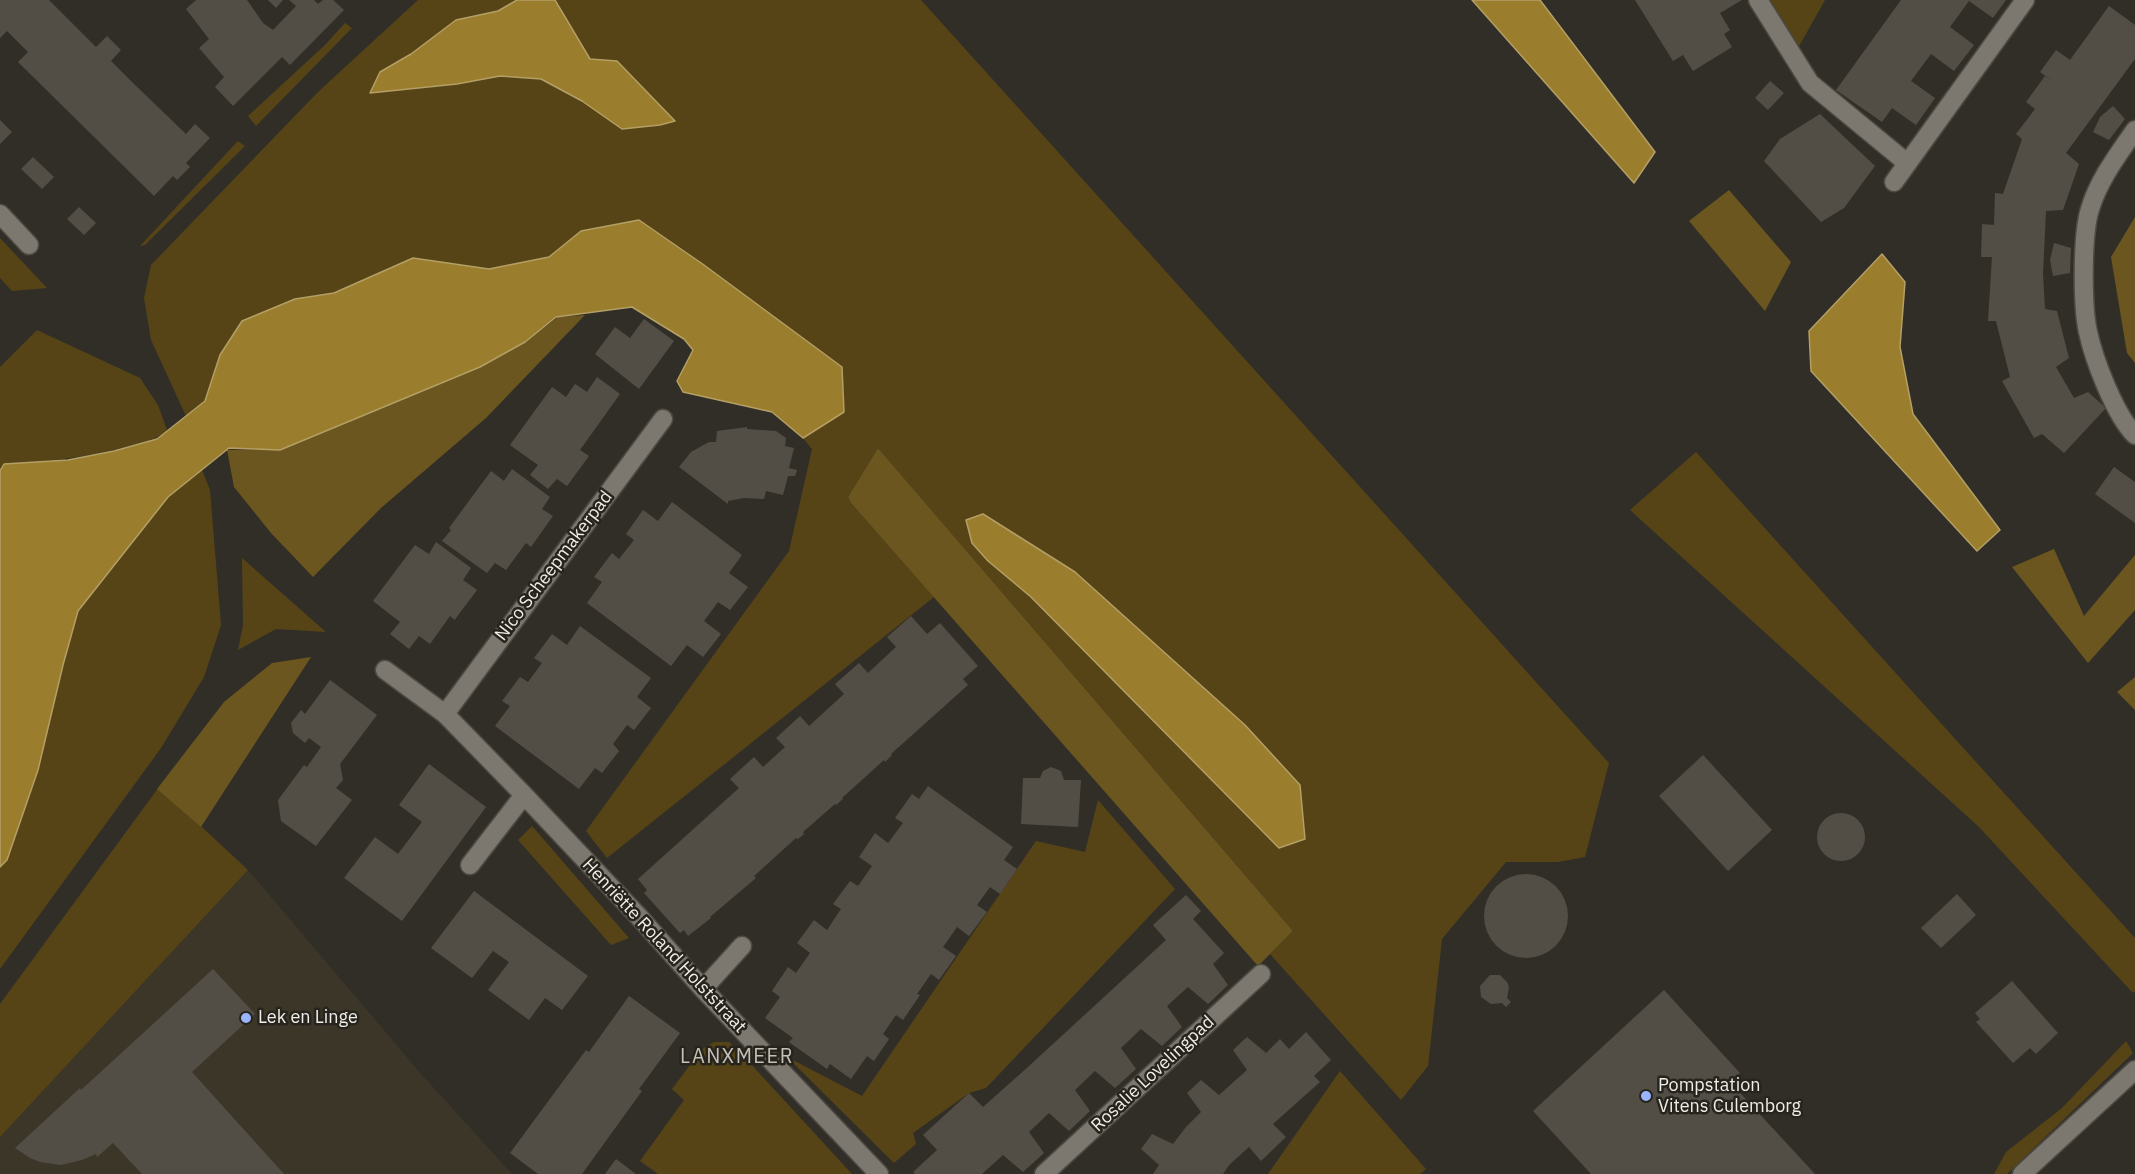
<!DOCTYPE html>
<meta charset="utf-8">
<style>
body{margin:0}
canvas{display:block;background:#312e27}
</style>
<canvas width="2135" height="1174"></canvas>
<script>
const g = document.querySelector('canvas').getContext('2d');
g.lineJoin = 'round';
function paint(path, color) { g.fillStyle = color; g.fill(path, 'evenodd'); }
function stroke(path, color, width, dash) { g.strokeStyle = color; g.lineWidth = width; g.lineCap = dash ? 'butt' : 'round'; g.setLineDash(dash || []); g.stroke(path); }
function label(font, color, halo, rows, align = 'center') {
  g.font = font + ' "IBM Plex Sans",sans-serif'; g.lineWidth = 5; g.setLineDash([]); g.textBaseline = 'middle'; g.strokeStyle = halo; g.fillStyle = color; for (const [text, x, y, turn = 0] of rows) {
    g.save(); g.translate(x, y); g.rotate((+turn || 0) * Math.PI / 180); g.textAlign = isNaN(turn) ? turn : align; if (halo) g.strokeText(text, 0, 0); g.fillText(text, 0, 0); g.restore();
  }
}
paint(new Path2D(`
 M 248,870 L 421,1074 L 512,1174 L 0,1174 L 0,1137 Z`), '#3c3629');
paint(new Path2D(`
 M 418,0 L 921,0 L 1609,763 L 1585,857 L 1558,862 L 1506,862 L 1442,939 L 1428,1066 L 1401,1100 L 1270,954 L 1293,931 L 878,448 L 848,497 L 851,503 L 934,597 L 607,858 L 586,831 L 789,551 L 812,449 L 803,438 L 844,412 L 842,367 L 704,265 L 639,220 L 581,231 L 550,257 L 489,269 L 413,258 L 334,293 L 295,299 L 242,321 L 220,355 L 205,401 L 186,416 L 151,340 L 144,298 L 151,265 L 318,92 Z
 M 1770,0 L 1825,0 L 1798,48 Z
 M 345,23 L 352,28 L 256,126 L 248,116 L 325,45 Z
 M 238,141 L 245,146 L 145,245 L 140,246 Z
 M 0,238 L 47,288 L 12,291 L 0,278 Z
 M 37,330 L 140,378 L 158,405 L 167,430 C 156,440 144,442 129,446 C 86,458 48,461 4,464 L 0,471 L 0,367 Z
 M 1696,452 L 2135,938 L 2135,991 L 2133,993 L 1979,827 L 1630,510 Z
 M 202,470 L 210,490 L 221,625 L 204,677 L 161,748 L 0,969 L 0,867 L 7,860 L 78,611 L 168,497 Z
 M 242,558 L 326,632 L 276,629 L 238,650 L 243,625 Z
 M 159,787 L 248,870 L 0,1137 L 0,1004 Z
 M 1098,800 L 1175,889 L 986,1088 L 969,1093 L 913,1133 L 916,1144 L 894,1163 L 787,1057 L 862,1096 L 1036,841 L 1085,852 Z
 M 532,826 L 629,938 L 611,945 L 518,840 Z
 M 2126,1041 L 2133,1053 L 2007,1174 L 1994,1174 L 2006,1152 L 2062,1108 Z
 M 714,1042 L 729,1042 L 738,1050 L 852,1174 L 658,1174 L 640,1161 L 684,1100 L 672,1089 L 702,1049 Z
 M 1340,1071 L 1426,1169 L 1420,1174 L 1268,1174 Z`), '#564417');
paint(new Path2D(`
 M 1729,190 L 1791,262 L 1765,311 L 1689,221 Z
 M 2135,217 L 2135,363 L 2127,353 L 2111,257 Z
 M 585,315 L 486,418 L 381,508 L 313,577 L 271,533 L 234,487 L 227,450 L 277,449 L 481,367 L 525,342 L 558,317 Z
 M 878,448 L 1293,931 L 1258,966 L 851,503 L 848,497 Z
 M 2054,549 L 2084,616 L 2135,555 L 2135,610 L 2088,663 L 2012,567 Z
 M 311,657 L 201,827 L 157,789 L 224,702 L 272,663 Z
 M 2135,677 L 2135,710 L 2117,692 Z`), '#6b561f');
const water = new Path2D(`
 M 517,0 L 555,0 L 590,59 L 617,61 L 675,121 L 660,125 L 622,129 L 582,101 L 541,79 L 500,76 L 457,84 L 370,93 L 380,72 L 411,54 L 456,20 L 498,11 Z
 M 1472,0 L 1540,0 L 1655,152 L 1634,183 Z
 M 639,220 L 704,265 L 842,367 L 844,412 L 803,438 L 772,412 L 683,392 L 677,381 L 693,350 L 684,339 L 632,307 L 556,317 L 525,342 L 480,367 L 280,450 L 229,448 L 168,497 L 78,611 L 63,665 L 38,770 L 7,860 L 0,867 L 0,471 L 4,464 L 68,460 L 114,451 L 157,439 L 205,401 L 220,355 L 242,321 L 295,299 L 334,293 L 413,258 L 489,269 L 549,257 L 581,231 Z
 M 1882,254 L 1905,282 L 1900,347 L 1913,414 L 2000,530 L 1977,551 L 1811,371 L 1809,331 Z
 M 983,514 L 1075,572 L 1245,725 L 1300,785 L 1305,839 L 1279,848 L 1031,597 L 988,561 L 972,543 L 966,520 Z`);
paint(water, '#9a7d2d');
stroke(water, '#b49f65', 1.5);
paint(new Path2D(`
 M 0,0 L 49,0 L 96,47 L 107,36 L 121,50 L 111,61 L 132,82 L 186,134 L 195,124 L 210,138 L 186,163 L 190,167 L 177,180 L 173,176 L 154,196 L 18,62 L 28,52 L 7,31 L 0,38 Z
 M 196,0 L 247,0 L 263,23 L 273,30 L 296,6 L 289,0 L 314,0 L 318,4 L 323,0 L 333,0 L 344,10 L 290,65 L 282,57 L 233,106 L 215,87 L 224,77 L 199,48 L 209,39 L 186,9 Z
 M 268,0 L 283,0 L 276,8 Z
 M 1635,0 L 1742,0 L 1720,13 L 1730,30 L 1724,34 L 1732,47 L 1693,71 L 1683,55 L 1673,61 Z
 M 1901,0 L 2006,0 L 1993,18 L 1969,1 L 1950,27 L 1974,45 L 1954,71 L 1931,54 L 1922,66 L 1911,81 L 1935,98 L 1916,125 L 1892,108 L 1882,122 L 1836,90 Z
 M 2109,6 L 2135,25 L 2135,59 L 2066,153 L 2079,164 L 2063,210 L 2046,211 L 2043,274 L 2045,309 L 2057,311 L 2069,358 L 2056,367 L 2074,398 L 2088,392 L 2106,408 L 2064,453 L 2042,434 L 2034,438 L 2002,381 L 2010,377 L 1996,321 L 1988,321 L 1992,257 L 1981,257 L 1982,224 L 1994,225 L 1995,193 L 2003,194 L 2022,139 L 2016,134 L 2035,109 L 2026,102 L 2045,76 L 2054,82 L 2040,72 L 2056,50 L 2070,60 Z
 M 1770,81 L 1784,93 L 1768,110 L 1755,98 Z
 M 2113,106 L 2125,119 L 2109,140 L 2093,132 L 2100,117 Z
 M 1820,114 L 1875,166 L 1844,208 L 1821,222 L 1764,161 L 1780,139 Z
 M 0,120 L 12,132 L 0,144 Z
 M 33,157 L 54,177 L 42,189 L 21,169 Z
 M 79,207 L 96,223 L 84,235 L 67,219 Z
 M 2054,243 L 2071,248 L 2070,273 L 2053,276 L 2050,260 Z
 M 644,319 L 674,341 L 639,389 L 595,354 L 615,327 L 630,338 Z
 M 597,377 L 620,394 L 580,450 L 589,456 L 567,486 L 557,479 L 548,489 L 530,475 L 538,465 L 510,445 L 552,387 L 566,397 L 575,384 L 587,392 Z
 M 747,427 L 747,429 L 776,431 L 786,438 L 785,446 L 794,448 L 789,468 L 797,470 L 795,476 L 788,476 L 783,495 L 766,491 L 764,499 L 744,498 L 728,501 L 728,504 L 679,467 L 691,452 L 709,442 L 716,442 L 717,431 Z
 M 2114,467 L 2135,482 L 2135,523 L 2095,494 Z
 M 512,469 L 550,497 L 542,509 L 553,516 L 531,547 L 526,543 L 506,570 L 495,563 L 487,573 L 442,541 L 451,530 L 449,528 L 491,471 L 504,481 Z
 M 672,502 L 742,555 L 729,573 L 748,587 L 730,610 L 718,602 L 704,621 L 721,634 L 703,657 L 687,645 L 671,666 L 587,603 L 602,582 L 594,577 L 612,553 L 619,559 L 634,540 L 626,534 L 643,510 L 658,521 Z
 M 436,542 L 471,568 L 463,580 L 477,590 L 456,618 L 455,620 L 450,616 L 430,644 L 419,636 L 409,649 L 390,634 L 400,622 L 373,601 L 415,545 L 429,554 Z
 M 911,616 L 927,634 L 940,623 L 978,666 L 963,679 L 968,685 L 891,754 L 892,755 L 885,762 L 884,760 L 842,798 L 843,799 L 836,805 L 835,804 L 803,832 L 804,834 L 798,839 L 796,838 L 754,876 L 756,878 L 710,917 L 711,918 L 688,936 L 684,930 L 680,933 L 644,893 L 647,890 L 638,879 L 739,788 L 730,779 L 754,757 L 763,767 L 785,747 L 776,738 L 800,716 L 809,726 L 844,694 L 835,684 L 859,663 L 868,673 L 896,647 L 887,637 Z
 M 580,626 L 651,678 L 637,697 L 651,708 L 634,730 L 627,725 L 613,744 L 619,751 L 602,773 L 595,768 L 579,789 L 495,726 L 510,706 L 502,701 L 520,677 L 528,682 L 542,663 L 534,658 L 552,634 L 567,645 Z
 M 330,680 L 377,715 L 340,764 L 343,780 L 336,788 L 352,800 L 316,846 L 281,821 L 278,800 L 304,765 L 307,767 L 321,747 L 309,738 L 305,743 L 293,733 L 291,723 L 301,710 L 305,714 Z
 M 1703,755 L 1772,830 L 1728,871 L 1659,796 Z
 M 429,764 L 486,807 L 402,921 L 344,878 L 375,837 L 398,854 L 422,822 L 399,805 Z
 M 1051,767 L 1061,771 L 1064,780 L 1081,780 L 1078,827 L 1021,824 L 1023,778 L 1040,778 L 1043,771 Z
 M 928,786 L 1013,847 L 1004,860 L 1017,869 L 1000,894 L 990,887 L 977,905 L 987,912 L 969,936 L 957,927 L 943,947 L 956,956 L 939,980 L 931,974 L 917,994 L 920,995 L 903,1020 L 896,1015 L 883,1034 L 889,1039 L 874,1061 L 867,1056 L 851,1079 L 830,1064 L 827,1069 L 789,1042 L 793,1038 L 765,1018 L 780,997 L 772,991 L 788,967 L 796,973 L 810,953 L 797,943 L 814,920 L 827,930 L 841,909 L 833,904 L 850,881 L 858,886 L 872,866 L 859,857 L 875,833 L 888,843 L 903,823 L 895,818 L 912,794 L 919,799 Z
 M1817 837a24 24 0 1 1 48 0a24 24 0 1 1-48 0Z
 M1484 916a42 42 0 1 1 84 0a42 42 0 1 1-84 0Z
 M 474,891 L 588,976 L 562,1010 L 545,998 L 529,1020 L 488,990 L 509,962 L 493,951 L 472,978 L 431,948 Z
 M 1957,894 L 1976,915 L 1941,948 L 1921,928 Z
 M 1186,895 L 1201,911 L 1193,919 L 1224,953 L 1213,964 L 1228,985 L 1208,1004 L 1188,987 L 1167,1006 L 1182,1027 L 1162,1046 L 1141,1029 L 1121,1048 L 1136,1069 L 1115,1088 L 1095,1071 L 1075,1090 L 1090,1111 L 1069,1131 L 1049,1113 L 1029,1132 L 1044,1153 L 1023,1172 L 1003,1155 L 982,1174 L 915,1174 L 913,1172 L 937,1150 L 923,1135 L 969,1093 L 983,1107 L 1029,1066 L 1166,940 L 1153,925 Z
 M 213,969 L 255,1014 L 192,1072 L 284,1174 L 142,1174 L 113,1143 L 97,1157 L 96,1154 L 82,1160 L 61,1165 L 40,1162 L 30,1158 L 15,1148 L 80,1088 L 81,1090 Z
 M 1490,975 L 1500,975 L 1507,982 L 1509,987 L 1507,998 L 1511,1002 L 1506,1007 L 1502,1003 L 1491,1004 L 1481,997 L 1480,986 Z
 M 2012,981 L 2058,1033 L 2036,1054 L 2030,1048 L 2013,1063 L 1976,1022 L 1980,1019 L 1975,1013 Z
 M 1664,990 L 1740,1073 L 1730,1082 L 1815,1174 L 1591,1174 L 1533,1111 Z
 M 629,996 L 680,1033 L 639,1089 L 642,1091 L 582,1174 L 538,1174 L 510,1153 L 586,1050 L 589,1052 Z
 M 1306,1032 L 1331,1060 L 1314,1076 L 1320,1082 L 1273,1124 L 1286,1137 L 1261,1161 L 1249,1147 L 1229,1165 L 1223,1174 L 1153,1174 L 1159,1165 L 1141,1149 L 1147,1141 L 1152,1134 L 1173,1144 L 1186,1127 L 1201,1112 L 1187,1093 L 1201,1080 L 1219,1095 L 1247,1070 L 1233,1050 L 1247,1037 L 1266,1053 L 1280,1039 L 1289,1049 Z
 M 616,1159 L 636,1174 L 605,1174 Z`), '#524e46');
const street = new Path2D(`
 M 1758,0 L 1810,83 L 1907,163
 M 2135,130 C 2118,155 2099,179 2090,209 C 2082,234 2082,305 2088,332 C 2094,360 2115,415 2135,435
 M 1894,182 L 2025,0
 M 0,214 L 29,245
 M 385,670 L 445,714 L 524,795 L 641,919 L 703,989 L 879,1174
 M 445,714 L 663,419
 M 470,865 L 524,795
 M 703,989 L 742,946
 M 1044,1174 L 1261,974`);
const secondary = new Path2D(`
 M 2022,1174 L 2135,1070`);
stroke(street, '#4c4a43', 21);
stroke(secondary, '#4c4a43', 21);
stroke(street, '#7c786f', 18);
stroke(secondary, '#7c786f', 18);
for (const [x, y, r, color] of [
 [246,1018,6,"#9ab5fd"],
 [1646,1096,6,"#9ab5fd"]
]) { const dot = new Path2D(); dot.arc(x, y, r, 0, 2 * Math.PI); g.fillStyle = color; g.fill(dot); stroke(dot, '#27241d', 2); }
label('18px', '#efede8', '#27241d', [
 ["Nico Scheepmakerpad",554,566,-53],
 ["Henriëtte Roland Holststraat",664,946,47],
 ["Rosalie Lovelingpad",1153,1074,-43]
]);
label('18px', '#efede8', '#27241d', [
 ["Lek en Linge",258,1018],
 ["Pompstation",1658,1086],
 ["Vitens Culemborg",1658,1107]
], 'left');
g.letterSpacing = '1.5px';
label('20px', '#c5c1b7', '#27241d', [
 ["LANXMEER",737,1057]
]);
g.letterSpacing = '0px';
</script>
